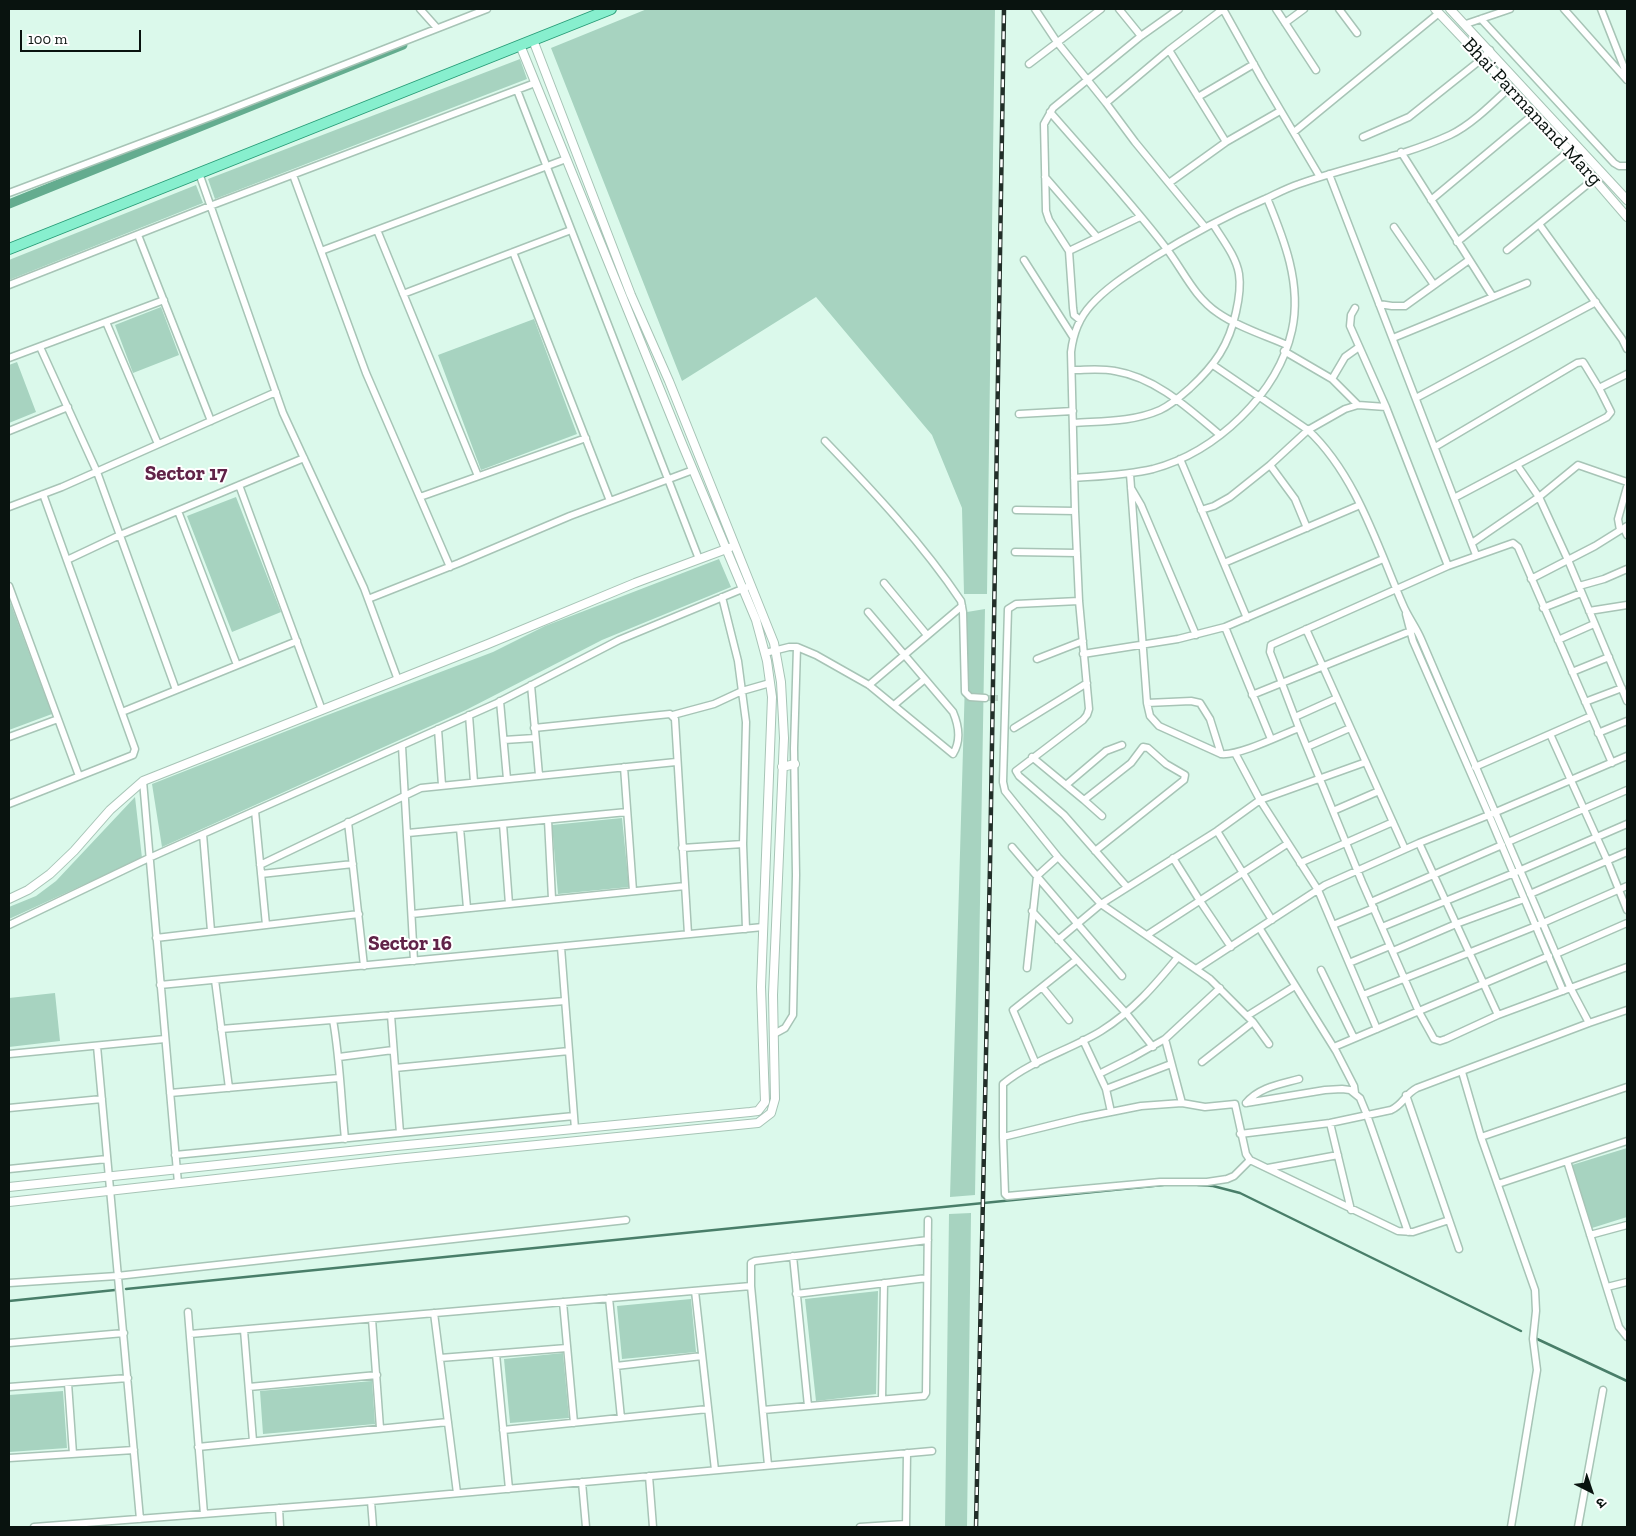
<!DOCTYPE html>
<meta charset="utf-8">
<style>
body{margin:0}
#map{position:relative;width:1636px;height:1536px;overflow:hidden;background:#dbf9eb;font-family:"Zilla Slab","Noto Sans Devanagari",serif}
canvas{display:block}
.frame{position:absolute;inset:0;border:10px solid #09130f;pointer-events:none}
.north{position:absolute;left:1566px;top:1466px;width:50px;height:50px;-webkit-text-stroke:4px #fff;paint-order:stroke;rotate:139deg;font-size:14px;font-weight:700;line-height:20px;text-align:center;color:#09130f}
.north::after{content:'';display:block;margin:auto;width:18px;height:22px;background:#09130f;clip-path:polygon(50% 0,100% 100%,50% 72%,0 100%)}
.scale{position:absolute;left:20px;top:30px;width:121px;height:22px;box-sizing:border-box;border:2px solid #09130f;border-top:0;padding-left:6px;font-size:15px;line-height:18px;white-space:nowrap;color:#09130f;-webkit-text-stroke:4px #fff;paint-order:stroke}
</style>
<div id="map">
<canvas width="1636" height="1536"></canvas>
<div class="frame"></div>
<div class="north">उ</div>
<div class="scale">100 m</div>
</div>
<script>
const g = document.querySelector('canvas').getContext('2d');
g.lineJoin = 'round';
function paint(path, color) { g.fillStyle = color; g.fill(path, 'evenodd'); }
function stroke(path, color, width, dash) { g.strokeStyle = color; g.lineWidth = width; g.lineCap = dash ? 'butt' : 'round'; g.setLineDash(dash || []); g.stroke(path); }
function label(font, color, halo, rows, align = 'center') {
  g.font = font + ' "Zilla Slab",serif'; g.lineWidth = 4; g.setLineDash([]); g.textBaseline = 'middle'; g.strokeStyle = halo; g.fillStyle = color; for (const [text, x, y, turn = 0] of rows) {
    g.save(); g.translate(x, y); g.rotate((+turn || 0) * Math.PI / 180); g.textAlign = isNaN(turn) ? turn : align; if (halo) g.strokeText(text, 0, 0); g.fillText(text, 0, 0); g.restore();
  }
}
paint(new Path2D(`
 M 647,9 L 995,9 L 987,594 L 964,594 L 962,508 L 932,435 L 816,297 L 682,381 L 551,48 Z
 M 520,59 L 527,79 L 215,199 L 208,179 Z
 M 196,185 L 203,203 L 9,280 L 9,260 Z
 M 161,307 L 179,355 L 133,373 L 115,325 Z
 M 534,319 L 577,434 L 481,470 L 438,355 Z
 M 17,362 L 36,412 L 9,423 L 9,365 Z
 M 236,497 L 281,612 L 232,632 L 187,516 Z
 M 719,559 L 731,587 L 602,640 L 466,710 L 162,847 L 152,784 L 317,719 L 493,652 L 545,626 Z
 M 9,599 L 52,714 L 9,730 Z
 M 985,609 L 975,1195 L 950,1197 L 967,612 Z
 M 135,797 L 142,858 L 9,919 L 9,907 L 36,896 L 56,881 Z
 M 622,818 L 629,887 L 558,894 L 552,825 Z
 M 55,993 L 60,1041 L 9,1047 L 9,998 Z
 M 1627,1148 L 1627,1217 L 1592,1228 L 1572,1165 Z
 M 971,1213 L 967,1527 L 945,1527 L 949,1214 Z
 M 878,1291 L 876,1394 L 816,1401 L 805,1299 Z
 M 691,1299 L 696,1352 L 622,1359 L 617,1306 Z
 M 563,1353 L 569,1418 L 510,1423 L 504,1359 Z
 M 372,1381 L 375,1424 L 263,1434 L 260,1391 Z
 M 63,1391 L 67,1448 L 9,1452 L 9,1395 Z`), '#a7d3c0');
stroke(new Path2D(`
 M 1198,1185 L 1213,1186 L 1240,1193 L 1521,1331
 M 126,1289 L 1163,1185
 M 9,1301 L 115,1290
 M 1535,1338 L 1627,1381`), '#497e69', 2.5);
stroke(new Path2D(`
 M 9,204 L 403,45`), '#64ac8f', 9);
stroke(new Path2D(`
 M 985,698 L 998,698`), '#bcd6ca', 6, [6, 3]);
const minor = new Path2D(`
 M 420,9 L 437,28
 M 1035,9 L 1057,42 L 1106,103 L 1135,142 L 1205,227
 M 1119,9 L 1141,36
 M 1223,9 L 1262,79 L 1320,177
 M 1276,9 L 1316,70
 M 1339,9 L 1357,33
 M 1564,9 L 1627,80
 M 1601,9 L 1625,70 L 1627,80
 M 1481,19 L 1614,163 L 1619,166 L 1627,166
 M 1285,23 L 1304,9
 M 1466,24 L 1510,9
 M 1169,50 L 1226,142
 M 1029,64 L 1101,9
 M 517,90 L 699,559
 M 1198,97 L 1254,64
 M 1106,103 L 1169,50 L 1223,9
 M 1050,112 C 1089,157 1130,201 1166,248 C 1183,270 1194,297 1218,313 C 1238,327 1264,335 1287,345
 M 1294,132 L 1439,13
 M 1363,137 L 1409,117 L 1483,58 L 1490,50
 M 1401,152 L 1493,297
 M 199,173 L 283,413 L 364,588 L 398,680
 M 1329,174 L 1476,555
 M 293,175 L 366,373 L 450,567
 M 1045,177 L 1097,237
 M 1169,183 L 1226,142 L 1280,111
 M 9,193 L 213,116 L 487,9
 M 1431,200 L 1534,114
 M 1539,224 L 1622,339 L 1627,349
 M 1394,227 L 1434,285
 M 377,230 L 478,476
 M 138,235 L 211,421
 M 1457,242 L 1573,148
 M 1507,250 L 1594,179
 M 321,251 L 566,159
 M 1069,251 L 1049,220 L 1046,211 L 1044,124 L 1053,108 L 1141,36 L 1179,9
 M 513,252 L 610,501
 M 1024,260 L 1073,337
 M 9,285 L 210,206 L 535,83
 M 403,294 L 571,230
 M 1379,304 L 1392,306 L 1405,306 L 1469,260
 M 1355,308 L 1351,315 L 1350,326 L 1386,407 L 1448,566
 M 1080,320 L 1074,315 L 1073,308 L 1069,251 L 1140,217
 M 106,322 L 158,444
 M 1393,338 L 1527,283
 M 40,347 L 97,472 L 176,690
 M 1284,351 L 1332,379 L 1358,405
 M 9,358 L 164,300
 M 1213,365 L 1308,430 C 1356,475 1377,545 1403,605 C 1408,617 1416,627 1421,639 L 1571,989 L 1589,1023
 M 1072,370 C 1086,370 1101,368 1115,371 C 1157,378 1189,409 1220,435
 M 1332,379 L 1345,357 L 1359,347
 M 1416,398 L 1596,302
 M 1019,414 L 1073,411
 M 1074,423 C 1102,421 1133,422 1160,410 C 1171,405 1181,396 1190,388 C 1215,365 1229,345 1236,312 C 1239,299 1241,287 1239,274 C 1236,256 1222,239 1213,224
 M 9,431 L 68,407
 M 825,441 C 874,492 922,543 961,601 L 963,612 L 965,692 L 970,697 L 985,698
 M 1435,447 L 1577,363 L 1583,362 L 1585,365 L 1599,388 L 1627,374
 M 1180,459 L 1247,618
 M 1270,465 L 1295,499 L 1307,528
 M 1517,465 L 1539,497 L 1568,560 L 1627,701
 M 1130,474 L 1147,703 L 1150,716 L 1159,726 L 1221,754 C 1239,756 1281,735 1299,728
 M 1074,478 C 1101,476 1128,475 1153,469 C 1216,452 1278,394 1292,330 C 1302,284 1284,239 1267,198
 M 239,485 L 322,710
 M 1131,488 L 1141,505 L 1196,635
 M 420,497 L 586,438
 M 1454,498 L 1607,417 L 1611,412 L 1599,388
 M 9,507 L 62,487 L 276,392
 M 1016,510 L 1075,511
 M 1201,510 L 1214,506 L 1230,497 L 1270,465 L 1308,430 L 1345,409 L 1358,405 L 1386,407
 M 178,511 L 237,665
 M 1624,528 L 1627,535
 M 1620,530 L 1618,519 L 1627,487
 M 1472,543 L 1539,497 L 1578,465 L 1627,482
 M 1015,552 L 1077,553
 M 67,560 L 120,535 L 304,458
 M 1224,563 L 1360,505
 M 1531,579 L 1595,546 L 1627,526
 M 884,583 L 927,635
 M 9,586 L 79,776
 M 1579,586 L 1604,579 L 1627,569
 M 722,597 L 738,661 L 746,722 L 743,844 L 746,929
 M 368,599 L 459,563 L 570,516 L 693,470
 M 1079,601 L 1016,604 L 1008,609 L 1003,782 L 1005,791 L 1058,857 L 1101,904 L 1210,979 L 1253,1022 L 1269,1044
 M 1543,608 L 1581,593
 M 1589,611 L 1627,605
 M 1406,614 L 1413,641 L 1489,815 L 1563,991
 M 1225,627 L 1271,739
 M 1306,629 L 1405,849
 M 1558,640 L 1594,624
 M 765,653 L 789,647 L 797,647 L 816,655 L 869,685 L 953,754 C 961,741 959,726 953,712 L 868,612
 M 1083,654 L 1178,639 L 1225,627 L 1383,559
 M 1037,659 L 1083,641
 M 1572,672 L 1609,657
 M 531,685 L 539,775
 M 869,685 L 962,606
 M 1252,695 L 1413,630
 M 500,701 L 507,779
 M 1585,702 L 1622,688
 M 1147,703 L 1191,701 L 1200,703 L 1210,719 L 1221,754
 M 894,705 L 925,679
 M 122,712 L 297,641
 M 469,715 L 474,782
 M 673,715 L 714,704 L 742,691 L 770,683
 M 1295,717 L 1337,698
 M 534,728 L 670,714 L 675,719 L 688,934
 M 1014,728 L 1087,683
 M 438,729 L 442,785
 M 1598,733 L 1627,721
 M 1550,734 L 1607,860 L 1627,910
 M 9,737 L 58,719
 M 504,740 L 535,738
 M 402,746 L 414,961
 M 1307,747 L 1350,728
 M 1235,753 L 1260,800 L 1318,890 L 1377,1029
 M 1032,757 L 1084,800
 M 1612,763 L 1518,547 L 1513,543 L 1448,566 L 1271,645 L 1270,652 L 1299,728 L 1362,882 L 1419,1012 L 1434,1039 L 1440,1041 L 1446,1039 L 1498,1015 L 1627,967
 M 624,767 L 633,891
 M 1475,767 L 1591,716
 M 143,781 L 178,1183
 M 1066,785 L 1106,751 L 1122,745
 M 9,804 L 133,755 L 135,749 L 43,494
 M 255,811 L 266,925
 M 1333,811 L 1379,791
 M 548,820 L 552,899
 M 348,822 L 364,966
 M 503,824 L 509,904
 M 460,828 L 467,908
 M 1217,831 L 1272,920
 M 408,833 L 627,812
 M 203,834 L 211,931
 M 1508,842 L 1627,790
 M 1419,843 L 1498,1015
 M 1012,847 L 1122,976
 M 682,848 L 743,844
 M 1095,851 L 1184,780 L 1185,775 L 1166,764 L 1148,748 L 1143,747 L 1131,763 L 1084,800 L 1102,816
 M 1173,858 L 1200,901 L 1231,947
 M 1300,863 L 1393,822
 M 260,865 L 421,788 L 676,762
 M 261,874 L 353,864
 M 1127,887 L 1064,815 L 1019,776 L 1016,771 L 1083,720 L 1087,715 L 1089,709 L 1079,601 L 1075,511 L 1071,352 C 1073,335 1079,318 1091,305 C 1108,286 1130,273 1151,259 C 1188,236 1225,216 1265,199 C 1276,194 1287,188 1299,184 C 1349,166 1402,157 1450,135 C 1471,125 1492,104 1509,88
 M 1530,894 L 1627,852
 M 1371,902 L 1502,845
 M 1032,911 L 1126,1013 L 1153,1047
 M 412,914 L 685,886
 M 9,925 L 149,858 L 497,703 L 619,640 L 747,587
 M 1333,925 L 1374,908
 M 1382,927 L 1514,873 L 1627,824
 M 1260,929 L 1336,1051 L 1354,1086 L 1355,1093
 M 1147,935 L 1287,844
 M 156,938 L 359,914
 M 1058,940 L 1101,904 L 1217,831 L 1260,800 L 1366,762
 M 561,947 L 575,1129
 M 1393,951 L 1456,924 L 1524,899
 M 1556,954 L 1627,923
 M 1178,957 C 1155,985 1133,1011 1101,1031 C 1070,1050 1032,1060 1003,1084 L 1003,1137 L 1005,1194 L 1007,1196 L 1160,1182 L 1207,1182 L 1227,1179 L 1234,1176 L 1250,1160
 M 1349,963 L 1390,946
 M 1027,968 L 1037,876 L 1058,857
 M 1196,969 L 1325,885 L 1419,843 L 1489,815 L 1627,756
 M 1321,970 L 1354,1038
 M 215,980 L 229,1088
 M 160,985 L 763,927
 M 1042,987 L 1069,1020
 M 1363,995 L 1536,926 L 1627,886
 M 391,1015 L 400,1133
 M 1247,1016 L 1295,986
 M 333,1020 C 340,1059 341,1099 345,1139
 M 221,1029 L 565,1001
 M 774,1034 L 785,1028 L 793,1015 L 796,875 L 794,748 L 797,647
 M 1165,1039 L 1182,1103
 M 1083,1040 L 1106,1089 L 1111,1112
 M 97,1046 L 140,1519
 M 1334,1047 L 1549,956
 M 9,1054 L 165,1039
 M 339,1057 L 393,1050
 M 1202,1062 L 1253,1022
 M 1036,1064 L 1013,1010 L 1076,960
 M 395,1068 L 569,1051
 M 1462,1072 L 1481,1137 L 1535,1290 L 1536,1311 L 1533,1339 L 1537,1370 L 1511,1527
 M 1099,1074 L 1133,1057 L 1165,1039 L 1220,988
 M 1106,1089 L 1171,1064
 M 170,1093 L 339,1078
 M 1406,1095 L 1459,1249
 M 1246,1103 L 1325,1090 L 1342,1089 L 1350,1090 L 1360,1098 L 1367,1115 L 1408,1232
 M 1246,1103 C 1259,1087 1281,1084 1299,1079
 M 9,1108 L 102,1099
 M 1330,1123 L 1351,1210
 M 1240,1134 L 1330,1123 L 1391,1110 C 1403,1105 1405,1094 1417,1088 L 1589,1023 L 1627,1010
 M 1003,1137 L 1081,1118 L 1141,1106 L 1182,1103 L 1205,1107 L 1235,1104 L 1246,1154 L 1250,1160 L 1398,1231 L 1413,1232 L 1449,1220
 M 1481,1137 L 1627,1087
 M 175,1155 L 574,1116
 M 1567,1161 L 1619,1327 L 1627,1337
 M 1268,1168 L 1338,1155
 M 9,1169 L 107,1159
 M 1498,1184 L 1627,1141
 M 1590,1235 L 1627,1225
 M 793,1256 L 808,1406
 M 9,1283 L 117,1276 L 626,1220
 M 1607,1287 L 1627,1282
 M 695,1291 L 715,1470
 M 796,1294 L 927,1278
 M 609,1298 L 621,1418
 M 563,1302 L 574,1423
 M 188,1312 L 204,1514
 M 434,1313 L 457,1493
 M 372,1319 L 380,1428
 M 244,1330 L 253,1441
 M 190,1334 L 751,1286
 M 9,1343 L 124,1333
 M 496,1354 L 509,1489
 M 440,1358 L 567,1348
 M 616,1366 L 702,1356
 M 68,1383 L 73,1454
 M 9,1387 L 128,1378
 M 249,1387 L 377,1375
 M 882,1399 L 884,1283
 M 763,1410 L 924,1396 L 926,1393 L 928,1220
 M 503,1430 L 708,1409
 M 198,1447 L 448,1422
 M 9,1458 L 134,1450
 M 768,1465 L 751,1286 L 751,1263 L 755,1261 L 928,1240
 M 649,1476 L 653,1527
 M 582,1482 L 586,1527
 M 371,1501 L 373,1527
 M 279,1508 L 280,1527
 M 34,1527 L 371,1501 L 932,1451
 M 860,1527 L 906,1524
 M 906,1527 L 907,1453
 M 1578,1527 L 1603,1390`);
const tertiary = new Path2D(`
 M 1435,9 L 1570,151 L 1627,217
 M 1450,9 L 1627,200
 M 782,767 L 795,764
 M 9,899 L 28,890 L 50,874 L 74,851 L 110,810 L 143,781 L 488,644 L 635,583 L 729,548
 M 9,1187 L 397,1146 L 750,1112 L 758,1111 L 765,1102 L 761,987 L 772,697 L 767,661 L 756,620 L 683,446 L 520,45
 M 9,1202 L 396,1159 L 758,1123 L 771,1113 L 775,1099 L 773,995 L 784,738 L 781,682 L 774,643 L 669,381 L 631,295 L 533,40`);
const primary = new Path2D(`
 M 9,249 L 611,9`);
stroke(minor, '#a7c4b6', 9);
stroke(tertiary, '#a7c4b6', 10);
stroke(primary, '#279b76', 12);
stroke(minor, '#fff', 6);
stroke(tertiary, '#fff', 8);
stroke(primary, '#87efce', 10);
const rail = new Path2D(`
 M 976,1527 L 990,866 L 1004,9`);
stroke(rail, '#222f29', 4.5);
stroke(rail, '#fff', 2.5, [8]);
label('20px', '#09130f', '#fff', [
 ["Bhai Parmanand Marg",1532,112,47]
]);
label('bold 21px', '#602348', '#fff', [
 ["Sector 17",186,474],
 ["Sector 16",410,944]
]);
</script>
